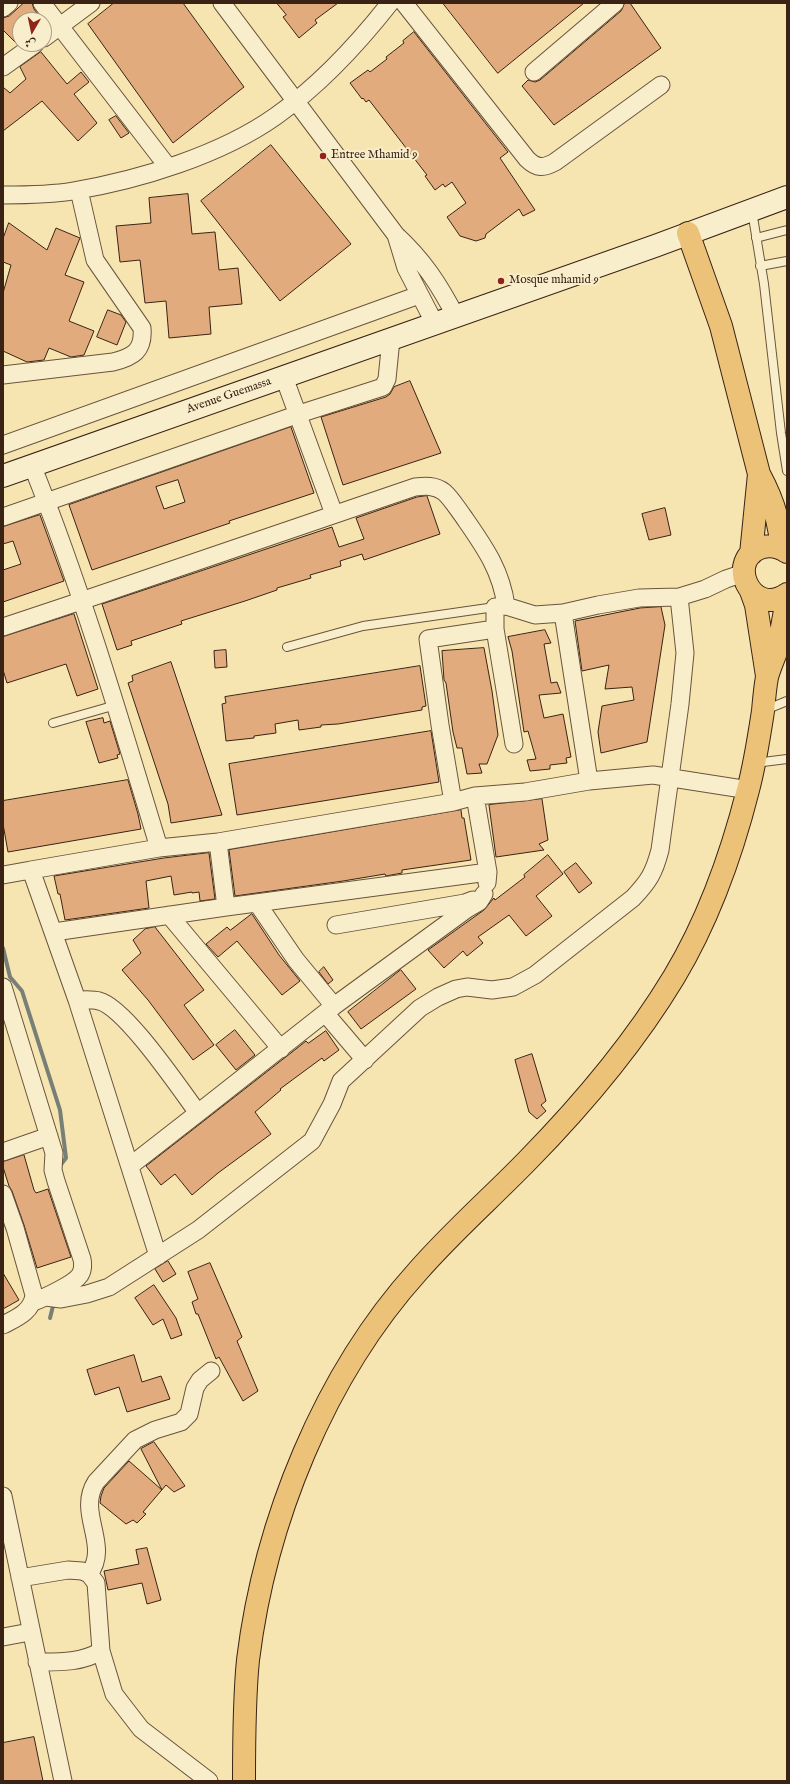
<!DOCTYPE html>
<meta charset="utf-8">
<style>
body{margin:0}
#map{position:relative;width:790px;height:1784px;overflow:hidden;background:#f6e5b1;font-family:"IM FELL English",Amiri,serif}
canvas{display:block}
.frame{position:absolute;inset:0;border:4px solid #3a2315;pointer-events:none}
.north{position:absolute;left:12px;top:12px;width:40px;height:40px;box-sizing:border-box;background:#f9eecc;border:1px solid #ad9d83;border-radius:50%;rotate:189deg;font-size:11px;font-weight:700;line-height:16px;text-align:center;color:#3a2315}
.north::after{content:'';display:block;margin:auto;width:14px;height:18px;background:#8f2418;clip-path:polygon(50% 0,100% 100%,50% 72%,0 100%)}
</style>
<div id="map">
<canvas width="790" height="1784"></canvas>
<div class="frame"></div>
<div class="north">ش</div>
</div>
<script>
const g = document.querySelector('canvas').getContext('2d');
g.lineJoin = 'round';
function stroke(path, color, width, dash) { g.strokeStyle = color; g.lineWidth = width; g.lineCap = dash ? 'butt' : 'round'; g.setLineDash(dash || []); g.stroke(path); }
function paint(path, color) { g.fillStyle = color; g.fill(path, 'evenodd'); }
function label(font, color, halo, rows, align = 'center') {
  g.font = font + ' "IM FELL English",serif'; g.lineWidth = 4; g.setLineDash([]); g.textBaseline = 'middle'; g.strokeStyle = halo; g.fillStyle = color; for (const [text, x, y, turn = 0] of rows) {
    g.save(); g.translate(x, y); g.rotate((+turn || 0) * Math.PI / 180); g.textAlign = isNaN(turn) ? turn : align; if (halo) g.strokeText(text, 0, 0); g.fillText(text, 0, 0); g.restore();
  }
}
stroke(new Path2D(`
 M 3,948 L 10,977 L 22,991 L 60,1110 L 66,1158 L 59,1167
 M 50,1318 L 54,1302`), '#787f76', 4);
const building = new Path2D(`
 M 24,3 L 32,3 L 34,9 L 42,20 L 20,20 L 20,42 L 17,44 L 3,30 L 3,18 L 9,16 Z
 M 114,3 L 183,3 L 244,87 L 173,143 L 88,24 Z
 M 277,3 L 338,3 L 315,20 L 317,23 L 299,38 L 283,17 L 286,15 Z
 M 443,3 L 584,3 L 498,73 Z
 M 625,3 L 630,3 L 661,48 L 554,125 L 522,86 L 528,80 L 535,82 L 540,80 L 621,11 Z
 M 414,32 L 508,152 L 500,158 L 535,210 L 523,216 L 519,209 L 486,234 L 485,238 L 476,241 L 460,236 L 447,217 L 466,203 L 452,182 L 445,187 L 443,184 L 435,190 L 425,176 L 427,175 L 369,100 L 366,102 L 363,98 L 362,99 L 350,83 L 368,70 L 370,72 L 387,59 L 386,57 L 404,43 L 403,41 Z
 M 41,52 L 67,84 L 81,72 L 89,82 L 74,94 L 97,123 L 78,141 L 42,101 L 3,131 L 3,87 L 10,93 L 26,79 L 20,67 Z
 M 116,116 L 129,133 L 121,138 L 109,120 Z
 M 271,145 L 351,244 L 280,301 L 201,201 Z
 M 188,194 L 192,234 L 215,232 L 219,270 L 238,268 L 242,304 L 209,307 L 211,334 L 169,338 L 166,301 L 145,303 L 140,260 L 120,262 L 116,226 L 151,223 L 149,198 Z
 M 9,223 L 47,250 L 56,228 L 80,238 L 65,275 L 84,282 L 69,321 L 94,331 L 84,355 L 71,357 L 49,348 L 44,360 L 27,362 L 3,351 L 3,293 L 11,265 L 3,262 L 3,239 Z
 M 108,310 L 121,315 L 126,322 L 117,345 L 97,337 Z
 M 410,381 L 441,453 L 343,485 L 321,417 L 386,397 L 390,394 L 394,387 Z
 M 291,427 L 314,493 L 229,521 L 230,523 L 92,570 L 69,505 ZM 178,480 L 185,502 L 164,509 L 156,487 Z
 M 427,496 L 440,534 L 364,560 L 362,554 L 340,561 L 341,566 L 310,575 L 311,578 L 277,588 L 277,590 L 245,601 L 181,621 L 182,624 L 131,641 L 132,645 L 117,650 L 102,604 L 332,527 L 339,547 L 364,539 L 356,518 L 417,497 Z
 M 665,508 L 671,535 L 649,540 L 642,514 Z
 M 40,515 L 64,581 L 3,602 L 3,570 L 21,564 L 13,541 L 3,544 L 3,527 Z
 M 661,607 L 665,625 L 647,742 L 601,753 L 598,732 L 602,706 L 634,700 L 632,687 L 605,689 L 609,665 L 582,671 L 575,621 L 640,608 Z
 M 74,614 L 98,689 L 77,696 L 66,664 L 7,683 L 3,670 L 3,637 Z
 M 545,630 L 551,643 L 544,644 L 551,683 L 557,682 L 561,693 L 539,695 L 544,718 L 563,714 L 571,757 L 566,758 L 567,763 L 550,765 L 550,769 L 530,771 L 527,760 L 536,759 L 528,731 L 524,732 L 512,651 L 508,637 Z
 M 484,648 L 492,691 L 498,735 L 487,764 L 479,764 L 482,773 L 467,774 L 462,748 L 457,748 L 453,732 L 446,683 L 444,680 L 442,651 Z
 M 226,650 L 227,667 L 215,668 L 214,651 Z
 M 171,662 L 222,815 L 171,823 L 168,804 L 128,683 L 133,681 L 132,676 Z
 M 420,666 L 426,706 L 422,707 L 422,710 L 338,724 L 321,725 L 321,727 L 299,730 L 298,720 L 275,724 L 276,733 L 254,736 L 254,738 L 226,741 L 222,704 L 226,703 L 225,697 Z
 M 103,718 L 104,723 L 110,721 L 120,754 L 117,755 L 118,758 L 99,763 L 86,722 Z
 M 431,731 L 439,782 L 237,815 L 229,764 Z
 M 128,780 L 138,814 L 141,829 L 8,852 L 3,824 L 3,801 Z
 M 542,799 L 548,840 L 539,844 L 544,850 L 496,857 L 489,805 Z
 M 461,810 L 462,818 L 464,818 L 471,860 L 402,870 L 402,873 L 386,876 L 385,874 L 343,881 L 235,896 L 229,850 Z
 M 209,853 L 215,899 L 200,901 L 199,892 L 192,893 L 192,892 L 174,895 L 171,876 L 146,881 L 149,908 L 65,920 L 60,894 L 58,894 L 54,876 L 164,858 Z
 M 548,855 L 563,874 L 536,896 L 552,916 L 526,936 L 509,915 L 478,937 L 483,943 L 467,956 L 463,951 L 444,968 L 428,950 L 484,910 L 493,899 L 494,898 L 495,900 L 525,877 L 524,875 Z
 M 576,863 L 592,883 L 579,893 L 564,872 Z
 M 252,914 L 279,955 L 300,981 L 282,995 L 237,941 L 218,957 L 206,944 L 227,927 L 230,930 Z
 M 155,927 L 204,990 L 184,1005 L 214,1045 L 193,1060 L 148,1000 L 122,970 L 141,953 L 133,940 L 145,929 Z
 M 324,967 L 333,980 L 328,984 L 319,972 Z
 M 401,970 L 416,989 L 361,1029 L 348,1012 Z
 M 235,1030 L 255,1055 L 236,1070 L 216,1045 Z
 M 326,1031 L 339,1050 L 324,1061 L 322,1058 L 280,1089 L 281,1090 L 255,1112 L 271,1134 L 218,1173 L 192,1195 L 175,1174 L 161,1185 L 146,1166 L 296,1049 L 306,1041 L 308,1043 Z
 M 532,1054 L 546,1101 L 541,1105 L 546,1111 L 537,1119 L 529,1112 L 515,1060 Z
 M 24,1155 L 34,1190 L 36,1193 L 48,1189 L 71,1257 L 37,1268 L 24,1225 L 12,1191 L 9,1186 L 3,1167 L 3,1162 Z
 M 168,1261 L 176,1274 L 163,1282 L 155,1269 Z
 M 210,1263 L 242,1337 L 237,1341 L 258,1391 L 243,1401 L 219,1357 L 216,1359 L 198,1314 L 196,1314 L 192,1302 L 198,1299 L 188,1272 Z
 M 3,1273 L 19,1300 L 3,1309 Z
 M 154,1285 L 176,1318 L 182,1335 L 171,1339 L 163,1319 L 153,1325 L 135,1298 Z
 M 134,1355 L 142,1382 L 161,1376 L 170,1399 L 127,1412 L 119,1387 L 95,1395 L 87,1370 Z
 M 154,1442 L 185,1486 L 174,1492 L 166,1485 L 143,1512 L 146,1514 L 137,1523 L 133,1520 L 126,1524 L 100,1503 L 101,1496 L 104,1488 L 129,1461 L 162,1490 L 141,1449 Z
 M 147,1548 L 161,1600 L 147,1604 L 142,1583 L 108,1590 L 104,1571 L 139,1564 L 136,1550 Z
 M 34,1737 L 43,1781 L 3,1781 L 3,1743 Z`);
paint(building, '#e2ab7d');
stroke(building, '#3a2315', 1);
const service = new Path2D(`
 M 752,211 L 764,284 L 781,433 L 787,471
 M 756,238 L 787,230
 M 760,266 L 787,261
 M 287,647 L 363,626 L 495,607
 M 765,710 L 787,701
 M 53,723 L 116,705
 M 755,763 L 787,759`);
const minor = new Path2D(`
 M 42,3 L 168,167
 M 222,3 L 396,235 C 423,260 439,284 456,317
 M 404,3 L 527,159 C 537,169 544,168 555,162 L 661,85
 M 3,8 L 9,3
 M 44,38 L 91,3
 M 3,67 L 35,44
 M 534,72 L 615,3
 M 3,195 C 26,195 50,195 73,191 C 139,180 221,155 276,116 C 320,85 357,45 390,3
 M 396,235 L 406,268 L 435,324
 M 3,375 L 113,362 C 133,357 144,351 142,328 L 95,260 L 79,190
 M 284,377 L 334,514
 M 3,445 L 419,295
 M 32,465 C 82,590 120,719 159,848
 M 3,517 L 299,414 L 383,387 L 387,379 L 391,339
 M 506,606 L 495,607 L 495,629 L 514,744
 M 563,613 L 589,781
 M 3,627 L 81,601 L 415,487 C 425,486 435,485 444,492 C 451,498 457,508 463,516 C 483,545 501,569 506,606 L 535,615 L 563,613 L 598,605 L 639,598 L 679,597 L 705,589 L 726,579 L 744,573
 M 475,796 L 488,872 L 487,883
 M 453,802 L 440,725 L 428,639 L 495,629
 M 3,875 L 31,870
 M 257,903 L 296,960 L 334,1006
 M 226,907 L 488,872
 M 169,915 L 281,1049
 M 336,925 L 465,903 L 473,900
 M 54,932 L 226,907 L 218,842
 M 3,987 L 54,1153 L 53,1170 L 56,1181 L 82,1259 C 83,1264 83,1270 80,1275 C 74,1284 44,1298 33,1302
 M 77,1000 C 84,1000 92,999 99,1001 C 125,1007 180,1089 198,1113 L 130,1166
 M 325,1013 L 365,1060
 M 198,1113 L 334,1006 L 467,909 L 479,902 L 484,894
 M 3,1152 L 49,1136
 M 3,1194 L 15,1228 L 34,1295 C 32,1312 16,1318 3,1325
 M 158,1256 L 77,1000 L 31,870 L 159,848 L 218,842 L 453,802 L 475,796 L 525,792 L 589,781 L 653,775 L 749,790
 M 46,1297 L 61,1299 L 87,1294 L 109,1287 L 198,1230 L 312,1141 L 332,1104 L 341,1081 L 420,1008 L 438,997 L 456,989 L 467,987 L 492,990 L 513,987 L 535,975 L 633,898 C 649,881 654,873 660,850 L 680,704 L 685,653 L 679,597
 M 3,1496 L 63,1781
 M 89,1574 C 111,1545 76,1513 96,1482 L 135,1440 L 155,1430 L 181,1422 L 189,1414 L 195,1388 L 200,1380 L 211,1371
 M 20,1578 L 68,1570 L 82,1571 L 89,1574 L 96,1583 L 101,1651 L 114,1694 L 141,1729 L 209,1781
 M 3,1637 L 30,1632
 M 37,1662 C 59,1662 81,1663 101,1651`);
const secondary = new Path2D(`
 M 3,476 L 655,246 L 787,197`);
const primary = new Path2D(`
 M 688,233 L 721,326 L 759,474 C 766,487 772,500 776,515 C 779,527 780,539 785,551
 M 787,552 C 780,547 772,545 763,547 C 724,558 751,619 787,594
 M 751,554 L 759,474
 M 751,591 L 756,605 L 767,676
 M 244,1781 C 244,1740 244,1700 248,1660 C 265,1522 324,1375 418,1271 C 452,1232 491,1198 527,1161 C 582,1105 633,1045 674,977 C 707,922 732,853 748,790 C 755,764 759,737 763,711 C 764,700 765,688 767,677 C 770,666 775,656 778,646 C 782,630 784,615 787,599`);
stroke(service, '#69543c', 10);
stroke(minor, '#69543c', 19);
stroke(secondary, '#3a2315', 24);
stroke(primary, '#3a2315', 24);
stroke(service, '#f9eecc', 8);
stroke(minor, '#f9eecc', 17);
stroke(secondary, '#f9eecc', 22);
stroke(primary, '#ebc278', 22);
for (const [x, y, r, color] of [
 [323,156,4,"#8f2418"],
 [501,281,4,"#8f2418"]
]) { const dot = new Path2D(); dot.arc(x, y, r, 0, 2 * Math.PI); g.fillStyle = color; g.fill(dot); stroke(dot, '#f9eecc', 1.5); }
label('12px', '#3a2315', '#f9eecc', [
 ["Entree Mhamid 9",331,156],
 ["Mosque mhamid 9",509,281]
], 'left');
label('12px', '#3a2315', '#f9eecc', [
 ["Avenue Guemassa",229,396,-19]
]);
</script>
